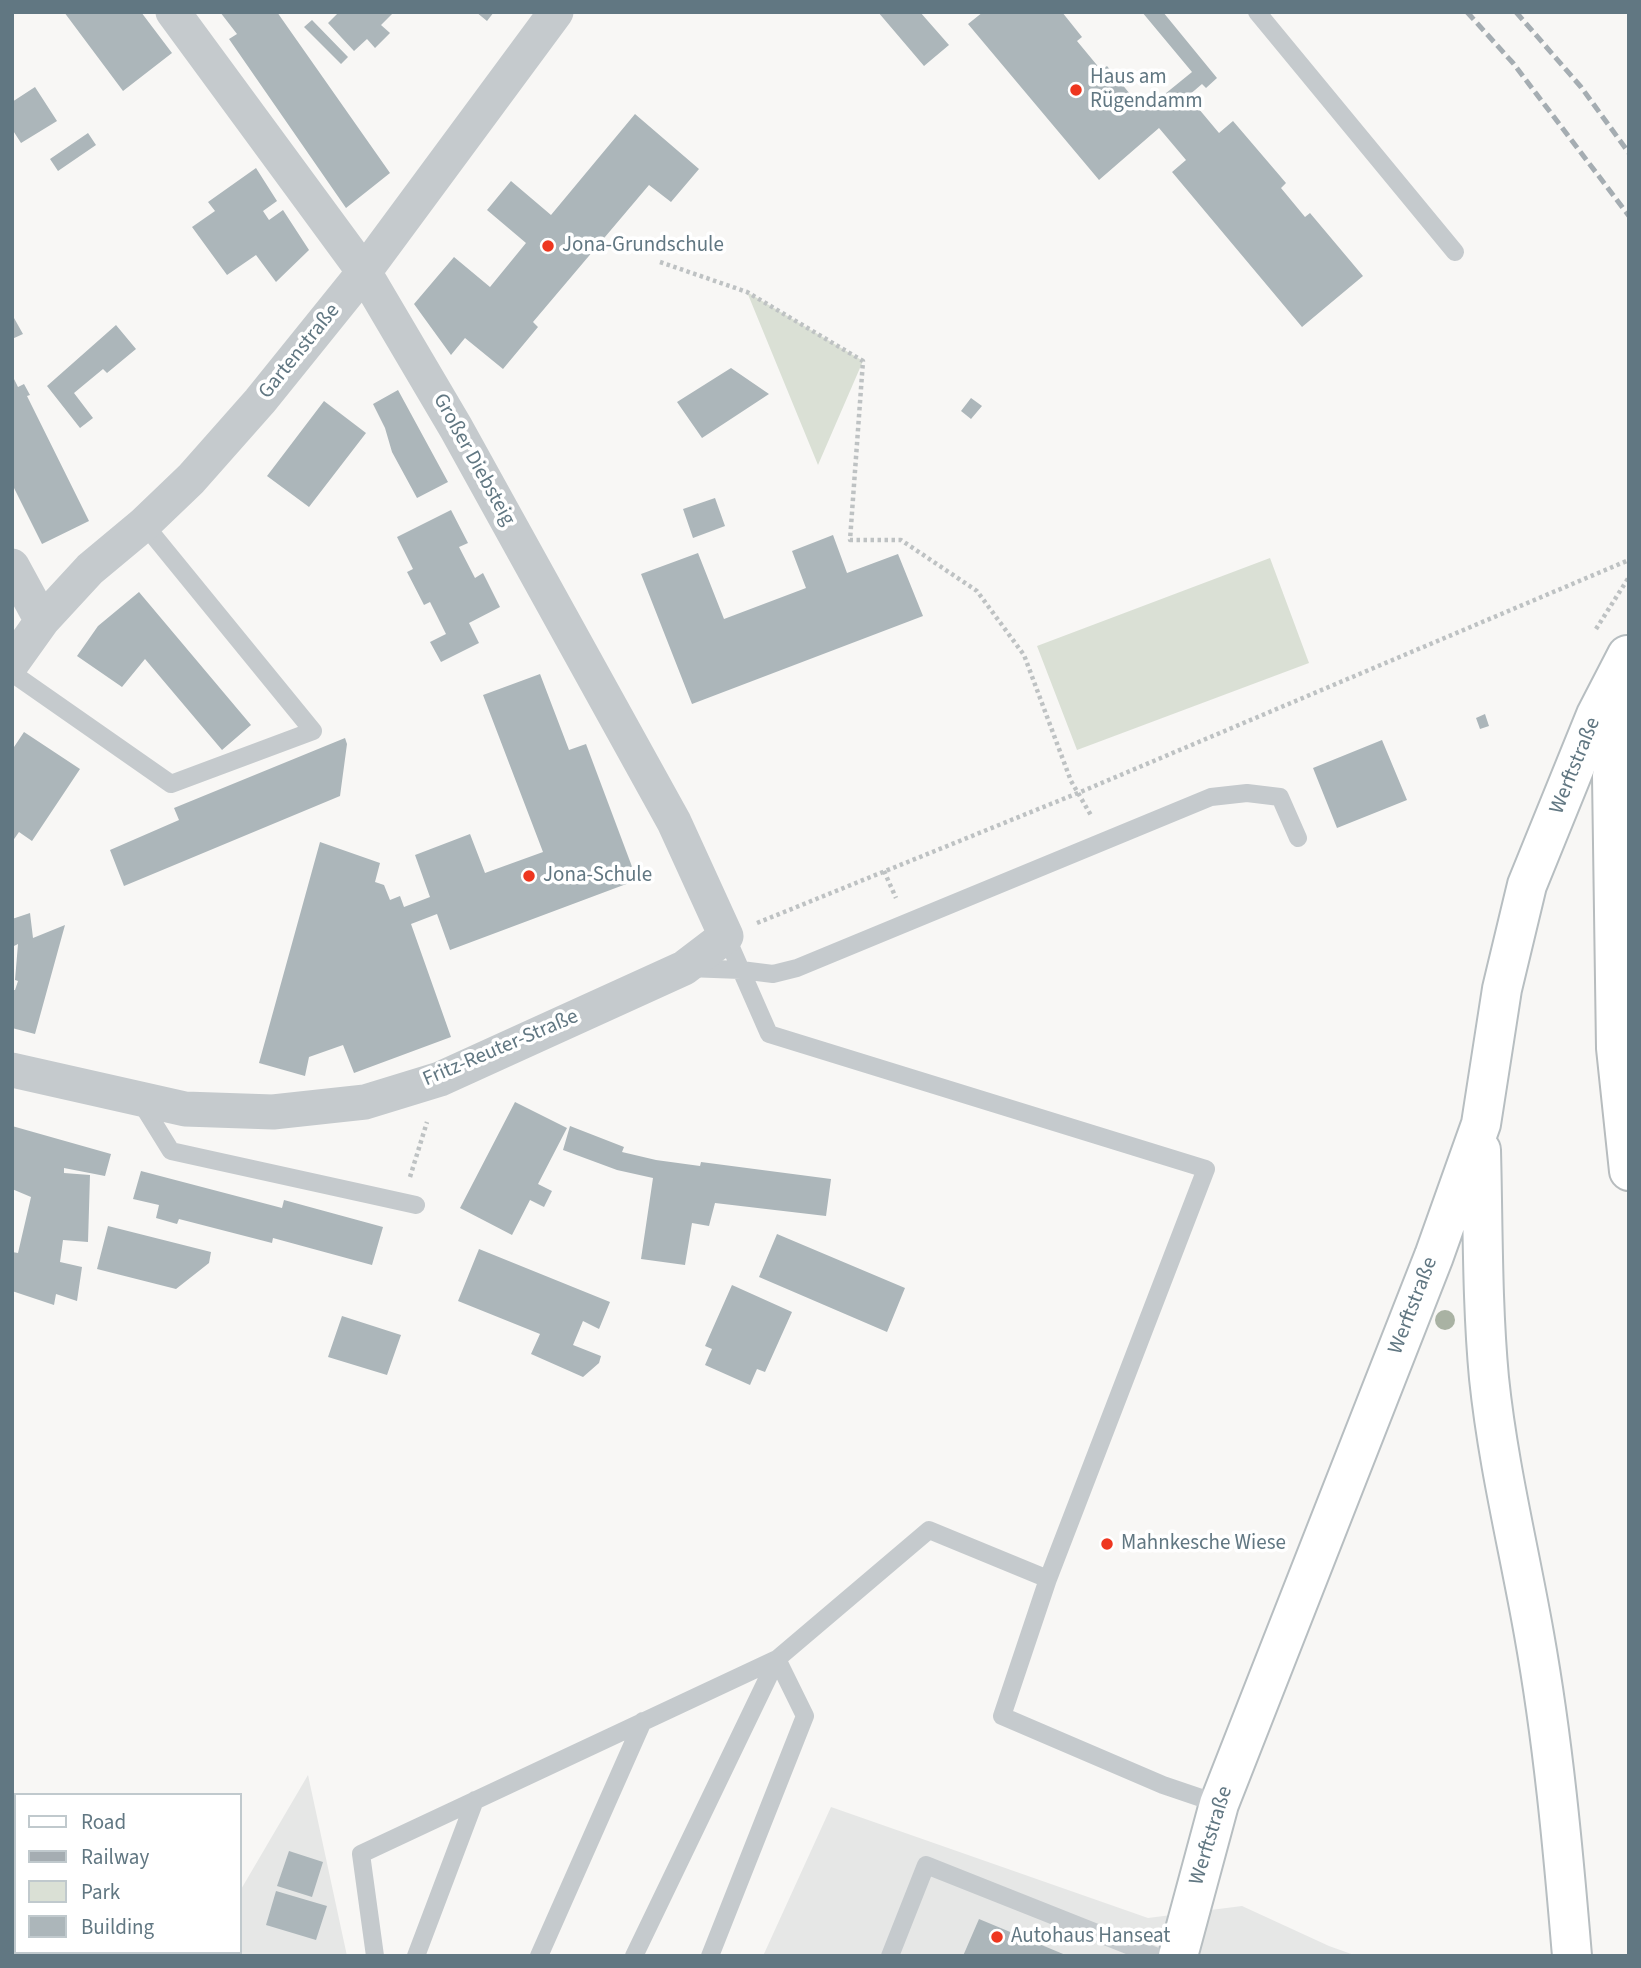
<!DOCTYPE html>
<meta charset="utf-8">
<style>
body{margin:0}
#map{position:relative;width:1641px;height:1968px;overflow:hidden;background:#f8f7f5;font-family:"Source Sans 3",sans-serif}
canvas{display:block}
.frame{position:absolute;inset:0;border:14px solid #617782;pointer-events:none}
.legend{position:absolute;left:14px;top:1793px;width:228px;height:161px;box-sizing:border-box;background:#fff;border:2px solid #c0c9cd;margin:0;padding:9px 12px;list-style:none;font-size:21px;color:#617782}
.legend li{display:flex;align-items:center;gap:14px;height:35px}
.legend b{width:35px;border:2px solid #c0c9cd}
</style>
<div id="map">
<canvas width="1641" height="1968"></canvas>
<div class="frame"></div>
<ul class="legend">
<li><b style="height:9px;background:#fff"></b>Road</li>
<li><b style="height:9px;background:#a5adb2"></b>Railway</li>
<li><b style="height:19px;background:#dae0d5"></b>Park</li>
<li><b style="height:19px;background:#acb6ba"></b>Building</li>
</ul>
</div>
<script>
const g = document.querySelector('canvas').getContext('2d');
g.lineJoin = 'round';
function paint(path, color) { g.fillStyle = color; g.fill(path, 'evenodd'); }
function stroke(path, color, width, dash) { g.strokeStyle = color; g.lineWidth = width; g.lineCap = dash ? 'butt' : 'round'; g.setLineDash(dash || []); g.stroke(path); }
function label(font, color, halo, rows, align = 'center') {
  g.font = font + ' "Source Sans 3",sans-serif'; g.lineWidth = 7; g.setLineDash([]); g.textBaseline = 'middle'; g.strokeStyle = halo; g.fillStyle = color; for (const [text, x, y, turn = 0] of rows) {
    g.save(); g.translate(x, y); g.rotate((+turn || 0) * Math.PI / 180); g.textAlign = isNaN(turn) ? turn : align; if (halo) g.strokeText(text, 0, 0); g.fillText(text, 0, 0); g.restore();
  }
}
paint(new Path2D(`
 M 308,1775 L 347,1956 L 201,1956 L 203,1952 L 240,1952 L 240,1891 Z
 M 831,1807 L 1148,1918 L 1242,1906 L 1329,1946 L 1357,1956 L 763,1956 Z`), '#e6e7e6');
paint(new Path2D(`
 M 747,292 L 863,361 L 818,465 Z
 M 1270,558 L 1309,663 L 1077,750 L 1037,646 Z`), '#dae0d5');
paint(new Path2D(`
 M 64,12 L 141,12 L 172,53 L 123,91 Z
 M 220,12 L 277,12 L 390,173 L 346,208 L 229,39 L 237,34 Z
 M 339,12 L 394,12 L 381,25 L 390,33 L 375,48 L 367,39 L 354,51 L 328,23 Z
 M 476,12 L 494,12 L 487,21 Z
 M 878,12 L 920,12 L 949,45 L 924,66 Z
 M 983,12 L 1062,12 L 1082,37 L 1077,41 L 1101,70 L 1107,66 L 1144,111 L 1192,72 L 1142,12 L 1163,12 L 1217,78 L 1206,88 L 1202,84 L 1188,96 L 1219,133 L 1233,121 L 1286,183 L 1281,188 L 1305,217 L 1310,213 L 1363,276 L 1302,327 L 1172,172 L 1186,160 L 1159,128 L 1099,180 L 968,24 Z
 M 312,20 L 348,57 L 341,64 L 304,27 Z
 M 35,87 L 57,121 L 21,143 L 12,129 L 12,102 Z
 M 635,114 L 699,169 L 671,202 L 649,185 L 533,322 L 538,327 L 503,369 L 465,338 L 451,355 L 414,304 L 454,257 L 490,287 L 526,243 L 487,210 L 511,181 L 551,215 Z
 M 88,133 L 96,145 L 58,171 L 50,159 Z
 M 256,168 L 277,201 L 263,211 L 269,220 L 283,210 L 309,250 L 276,282 L 256,255 L 227,275 L 192,227 L 215,211 L 208,202 Z
 M 14,318 L 23,334 L 12,339 L 12,319 Z
 M 116,325 L 136,349 L 107,373 L 103,369 L 74,393 L 93,418 L 80,428 L 47,386 Z
 M 731,368 L 769,394 L 702,438 L 677,402 Z
 M 12,375 L 18,387 L 24,384 L 30,395 L 27,396 L 89,521 L 42,544 L 12,484 Z
 M 398,390 L 448,482 L 417,498 L 392,452 L 385,428 L 373,404 Z
 M 971,398 L 982,406 L 971,419 L 961,411 Z
 M 324,401 L 366,433 L 309,507 L 267,476 Z
 M 715,498 L 725,526 L 693,538 L 683,509 Z
 M 451,510 L 468,543 L 459,547 L 475,578 L 483,573 L 500,607 L 469,623 L 479,643 L 441,662 L 430,642 L 446,634 L 430,602 L 424,605 L 407,572 L 413,569 L 397,537 Z
 M 833,535 L 847,573 L 898,554 L 923,616 L 692,704 L 641,574 L 698,553 L 724,619 L 806,588 L 792,551 Z
 M 139,592 L 251,725 L 222,750 L 145,659 L 122,687 L 77,656 L 98,626 Z
 M 540,674 L 569,750 L 586,744 L 637,880 L 450,950 L 437,914 L 411,924 L 451,1037 L 354,1073 L 343,1045 L 309,1057 L 305,1076 L 259,1063 L 320,842 L 380,863 L 375,882 L 384,885 L 390,900 L 400,896 L 404,907 L 430,897 L 415,855 L 470,834 L 485,873 L 543,852 L 483,695 Z
 M 1485,714 L 1489,726 L 1480,729 L 1476,718 Z
 M 24,732 L 80,769 L 32,841 L 19,832 L 12,842 L 12,750 Z
 M 345,738 L 347,744 L 340,796 L 124,886 L 110,850 L 179,820 L 174,808 Z
 M 1382,740 L 1407,800 L 1337,828 L 1313,768 Z
 M 30,913 L 33,938 L 65,925 L 35,1034 L 12,1028 L 12,990 L 15,990 L 18,981 L 15,980 L 18,944 L 12,947 L 12,919 Z
 M 515,1102 L 567,1128 L 538,1184 L 552,1191 L 544,1207 L 530,1200 L 512,1235 L 460,1208 Z
 M 12,1126 L 111,1154 L 105,1176 L 64,1168 L 64,1173 L 90,1175 L 88,1242 L 63,1240 L 60,1262 L 82,1267 L 77,1301 L 56,1294 L 54,1305 L 12,1291 L 12,1252 L 18,1253 L 31,1197 L 12,1189 Z
 M 570,1126 L 624,1147 L 622,1152 L 656,1160 L 700,1166 L 701,1162 L 831,1179 L 826,1216 L 715,1203 L 709,1226 L 692,1223 L 685,1265 L 641,1259 L 653,1178 L 617,1170 L 563,1150 Z
 M 141,1171 L 282,1208 L 284,1200 L 383,1227 L 372,1265 L 273,1238 L 272,1243 L 179,1219 L 177,1224 L 156,1218 L 159,1205 L 133,1199 Z
 M 108,1226 L 211,1252 L 209,1263 L 176,1289 L 97,1269 Z
 M 777,1234 L 905,1288 L 887,1332 L 759,1277 Z
 M 479,1249 L 610,1302 L 599,1329 L 583,1321 L 573,1345 L 601,1356 L 599,1363 L 583,1377 L 531,1354 L 540,1334 L 458,1301 Z
 M 732,1285 L 792,1312 L 765,1372 L 757,1369 L 750,1385 L 705,1365 L 712,1349 L 705,1346 Z
 M 342,1316 L 401,1335 L 387,1375 L 328,1357 Z
 M 289,1851 L 323,1862 L 312,1897 L 277,1886 Z
 M 276,1891 L 327,1906 L 316,1940 L 266,1925 Z
 M 979,1919 L 1068,1956 L 963,1956 Z`), '#acb6ba');
const secondary = new Path2D(`
 M 1481,1150 C 1483,1226 1482,1303 1489,1378 C 1498,1465 1519,1549 1534,1634 C 1553,1740 1563,1848 1572,1956
 M 1178,1956 L 1219,1804 L 1434,1256 L 1481,1124 L 1502,989 L 1527,885 L 1596,715 L 1627,655`);
const highway = new Path2D(`
 M 1629,664 L 1612,776 L 1616,1048 L 1629,1171`);
stroke(secondary, '#b7bec1', 42);
stroke(highway, '#b7bcbe', 42);
stroke(new Path2D(`
 M 660,262 L 747,292 L 863,361 L 850,540 L 901,540 L 977,591 L 1024,655 L 1071,781 L 1092,817
 M 1596,629 L 1629,577
 M 884,871 L 896,898
 M 757,923 L 1078,793 L 1629,560
 M 410,1177 L 427,1122`), '#bec2c3', 4.5, [3.5, 3.5]);
stroke(new Path2D(`
 M 1257,12 L 1455,252
 M 12,673 L 171,784 L 313,731 L 144,524
 M 726,936 L 769,1034 L 1206,1169 L 1048,1579 L 1002,1716 L 1163,1785 L 1219,1804
 M 687,968 L 741,970 L 773,974 L 797,968 L 1211,797 L 1247,793 L 1280,797 L 1298,838
 M 140,1101 L 171,1151 L 416,1205
 M 375,1956 L 361,1854 L 777,1659 L 929,1530 L 1048,1579
 M 416,1956 L 475,1800
 M 539,1956 L 643,1721
 M 634,1956 L 777,1659
 M 710,1956 L 805,1716 L 777,1659
 M 890,1956 L 926,1865 L 1155,1956`), '#c5cacd', 18);
stroke(new Path2D(`
 M 12,566 L 42,621
 M 12,663 L 42,621 L 90,569 L 144,524 L 191,479 L 260,401 L 364,272 L 556,12
 M 12,1070 L 185,1109 L 273,1112 L 365,1102 L 440,1079 L 684,968 L 726,936 L 674,822 L 456,428 L 364,272 L 173,12`), '#c5cacd', 35);
stroke(secondary, '#fff', 38);
stroke(highway, '#fff', 38);
stroke(new Path2D(`
 M 1467,12 L 1513,63 L 1629,216
 M 1516,12 L 1581,87 L 1629,153`), '#a5adb2', 5, [10, 5]);
g.fillStyle = '#a9b2a3';
for (const [x, y] of [
 [1445,1320]
]) { g.beginPath(); g.arc(x, y, 10, 0, 2 * Math.PI); g.fill(); }
for (const [x, y, r, color] of [
 [1076,90,7,"#ee361f"],
 [548,246,7,"#ee361f"],
 [529,876,7,"#ee361f"],
 [1107,1544,7,"#ee361f"],
 [997,1937,7,"#ee361f"]
]) { const dot = new Path2D(); dot.arc(x, y, r, 0, 2 * Math.PI); g.fillStyle = color; g.fill(dot); stroke(dot, '#fff', 2.5); }
label('21px', '#617782', '#fff', [
 ["Haus am",1090,78],
 ["Rügendamm",1090,102],
 ["Jona-Grundschule",562,246],
 ["Jona-Schule",543,876],
 ["Mahnkesche Wiese",1121,1544],
 ["Autohaus Hanseat",1011,1937]
], 'left');
label('21px', '#617782', '#fff', [
 ["Gartenstraße",300,352,-51],
 ["Großer Diebsteig",473,460,61],
 ["Werftstraße",1576,766,-68],
 ["Fritz-Reuter-Straße",501,1049,-23],
 ["Werftstraße",1414,1306,-69],
 ["Werftstraße",1212,1836,-73]
]);
</script>
